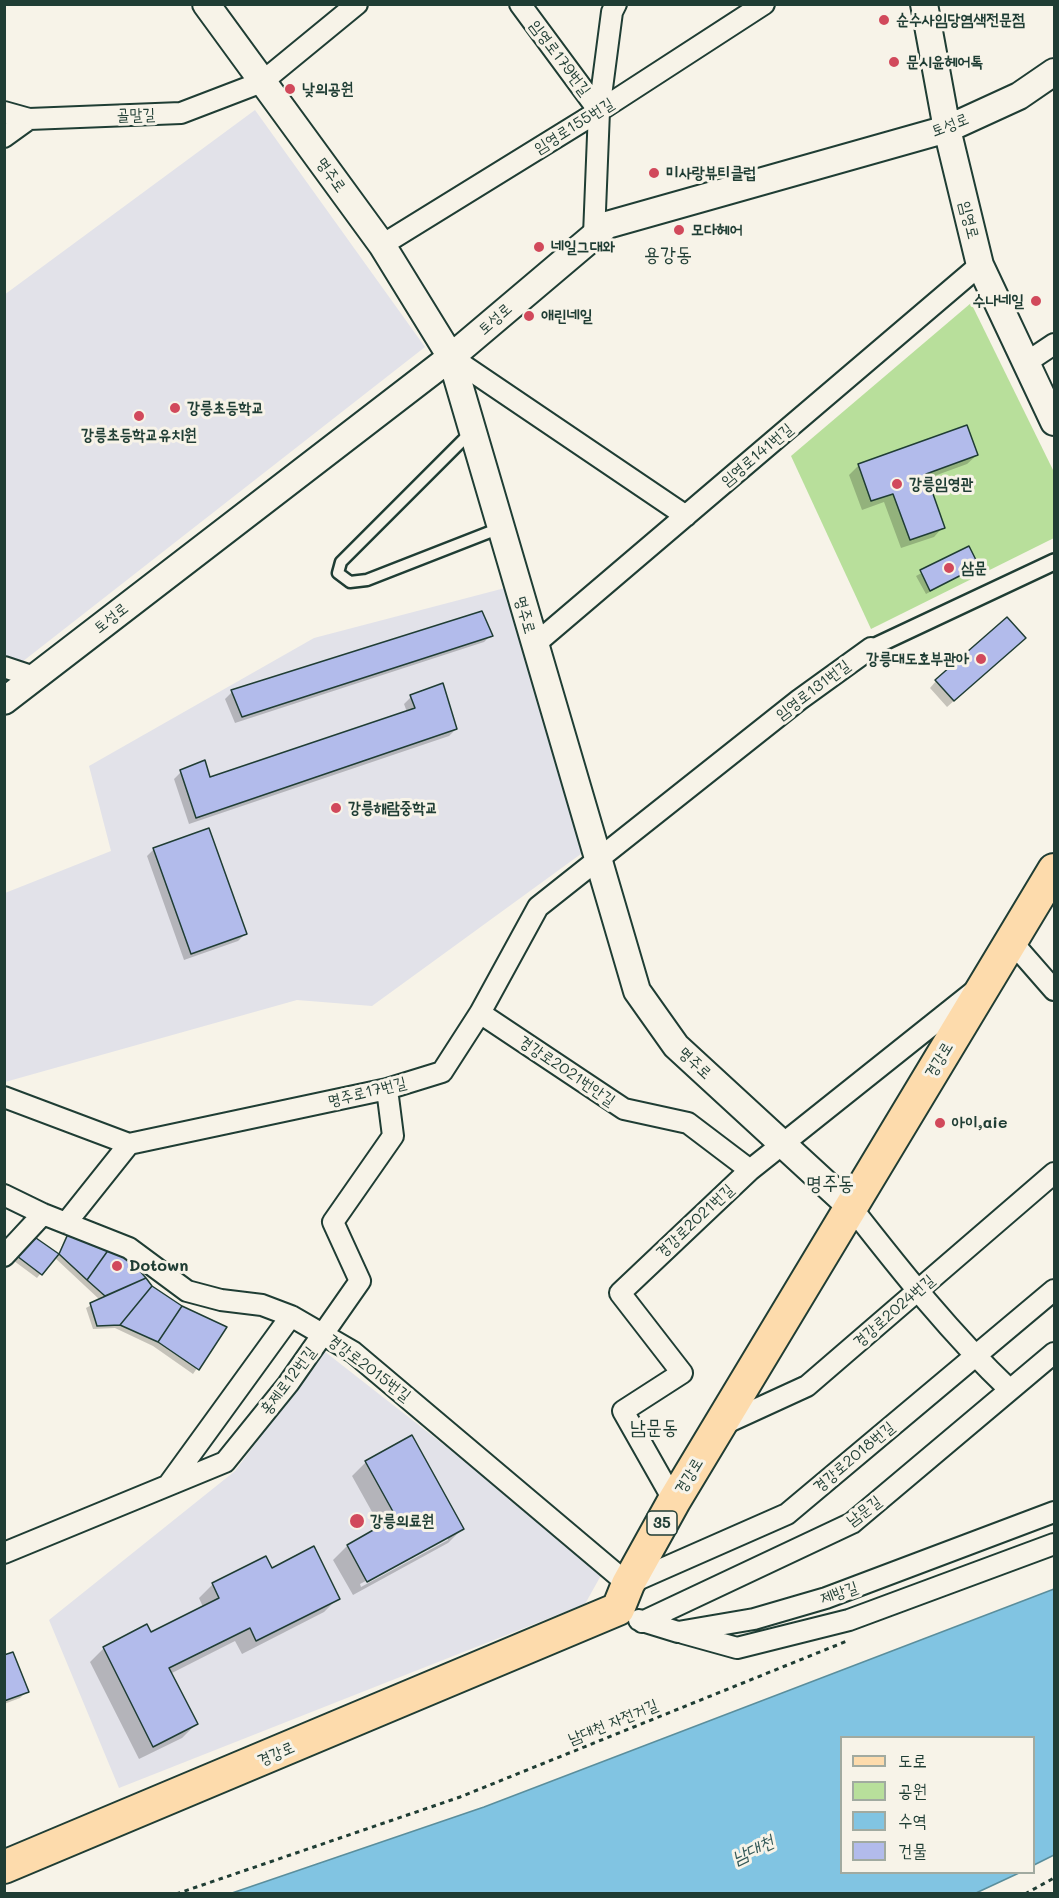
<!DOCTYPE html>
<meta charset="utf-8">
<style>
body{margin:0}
#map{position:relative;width:1059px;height:1898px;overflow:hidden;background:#f7f3e8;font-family:Mali,"Poor Story",sans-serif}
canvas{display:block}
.frame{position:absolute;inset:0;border:6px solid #1f3d34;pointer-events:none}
.legend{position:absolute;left:840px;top:1736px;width:195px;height:138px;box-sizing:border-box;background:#f7f3e8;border:2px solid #a1aaa0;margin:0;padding:8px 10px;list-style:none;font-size:18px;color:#1f3d34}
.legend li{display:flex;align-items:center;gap:12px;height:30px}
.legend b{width:30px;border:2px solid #a1aaa0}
</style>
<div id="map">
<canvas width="1059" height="1898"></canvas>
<div class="frame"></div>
<ul class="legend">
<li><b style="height:8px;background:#fddbac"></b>도로</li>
<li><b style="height:16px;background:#b8df9b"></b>공원</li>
<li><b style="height:16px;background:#81c4e2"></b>수역</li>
<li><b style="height:16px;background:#b2bbeb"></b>건물</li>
</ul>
</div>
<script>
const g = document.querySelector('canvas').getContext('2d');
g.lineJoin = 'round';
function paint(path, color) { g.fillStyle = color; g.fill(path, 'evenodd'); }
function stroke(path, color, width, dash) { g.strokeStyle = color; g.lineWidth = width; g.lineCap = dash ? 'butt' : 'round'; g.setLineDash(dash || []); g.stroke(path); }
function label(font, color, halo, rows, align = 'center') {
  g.font = font + ' Mali,"Poor Story",sans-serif'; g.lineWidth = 6; g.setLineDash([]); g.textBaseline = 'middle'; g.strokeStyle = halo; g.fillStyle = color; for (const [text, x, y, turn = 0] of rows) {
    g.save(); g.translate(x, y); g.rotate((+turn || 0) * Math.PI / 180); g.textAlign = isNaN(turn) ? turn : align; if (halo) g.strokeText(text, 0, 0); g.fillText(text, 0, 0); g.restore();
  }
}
paint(new Path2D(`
 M 255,110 L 425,347 L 22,662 L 4,658 L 4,295 Z
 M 505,588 L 585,851 L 372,1006 L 297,1000 L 5,1082 L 5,893 L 111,851 L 89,766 L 314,638 Z
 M 324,1351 L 604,1570 L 585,1604 L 119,1788 L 49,1620 L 235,1471 Z`), '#e2e2e9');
paint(new Path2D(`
 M 971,303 L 1054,472 L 1054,538 L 871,629 L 791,456 Z`), '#b8df9b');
const water = new Path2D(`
 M 1054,1589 L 1054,1855 L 1034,1865 L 1034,1738 L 842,1738 L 842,1872 L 1019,1873 L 976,1893 L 232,1893 L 484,1807 Z`);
paint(water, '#81c4e2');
stroke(water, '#5a8e9c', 1.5);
paint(new Path2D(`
 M 977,455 L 967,464 L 926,479 L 943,527 L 934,537 L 901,548 L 884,502 L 862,510 L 849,475 L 859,465 Z
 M 968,548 L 978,566 L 926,594 L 916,576 Z
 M 491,635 L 484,642 L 235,723 L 225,699 L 232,692 Z
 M 1017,645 L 947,707 L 930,688 L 936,681 Z
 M 411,697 L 456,729 L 449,736 L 189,824 L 174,779 L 181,772 L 209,779 L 407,712 L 404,704 Z
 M 154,849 L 245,934 L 238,941 L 184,960 L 147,856 Z
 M 68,1231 L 113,1243 L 151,1287 L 182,1307 L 225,1328 L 193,1374 L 153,1346 L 115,1328 L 93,1329 L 86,1308 L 100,1300 L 54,1257 L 37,1278 L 10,1258 L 14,1254 L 58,1255 Z
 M 366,1462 L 462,1529 L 448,1543 L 353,1595 L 333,1560 L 347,1546 L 381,1528 L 352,1476 ZM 448,1537 L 448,1540 L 361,1587 L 360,1584 Z
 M 271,1570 L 338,1598 L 324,1612 L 242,1654 L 235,1641 L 170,1674 L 196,1724 L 182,1738 L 139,1759 L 90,1662 L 104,1648 L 150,1634 L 203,1607 L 199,1598 L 213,1584 Z
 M 4,1657 L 27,1691 L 20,1698 L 4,1704 Z`), '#0003');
const building = new Path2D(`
 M 967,425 L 978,455 L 926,474 L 945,528 L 910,540 L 893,494 L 871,501 L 858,464 Z
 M 969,546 L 979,566 L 930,591 L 920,570 Z
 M 482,611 L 493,636 L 242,717 L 231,690 Z
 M 1007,617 L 1026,638 L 954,701 L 935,680 Z
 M 443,683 L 457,729 L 196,818 L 180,770 L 205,760 L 210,777 L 415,708 L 410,695 Z
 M 209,828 L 247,934 L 191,954 L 153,848 Z
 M 72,1225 L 114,1242 L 87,1280 L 59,1254 Z
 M 36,1238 L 59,1254 L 42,1275 L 13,1253 Z
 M 114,1242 L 146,1278 L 105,1296 L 87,1280 Z
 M 146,1278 L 152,1286 L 120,1325 L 97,1326 L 90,1303 Z
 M 152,1286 L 182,1306 L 158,1342 L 120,1325 Z
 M 182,1306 L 227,1327 L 199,1370 L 158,1342 Z
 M 412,1435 L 464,1529 L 367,1582 L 347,1545 L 396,1517 L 365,1461 Z
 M 314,1546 L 340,1599 L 256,1641 L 250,1628 L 169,1668 L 198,1724 L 153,1747 L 103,1647 L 147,1624 L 151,1632 L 219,1598 L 212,1583 L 266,1556 L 272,1568 Z
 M 13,1652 L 29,1692 L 4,1701 L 4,1655 Z`);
paint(building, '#b2bbeb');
stroke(building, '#1f3d34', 1.5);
const service = new Path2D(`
 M 472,431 L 341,562 L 338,573 L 350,582 L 367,580 L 500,528`);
const pedestrian = new Path2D(`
 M 871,648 L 1054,562`);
const minor = new Path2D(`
 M 520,4 L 599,111
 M 4,112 L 29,119 L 181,113 L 262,82 L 357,4
 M 4,137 L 29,119
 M 594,235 L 599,111 L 612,12 L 616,4
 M 382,245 L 599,111 L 764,4
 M 451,357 L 686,516
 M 1027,362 L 1054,344
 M 534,645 L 980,265
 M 4,667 L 34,677
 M 1012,942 L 1054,990
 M 480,1013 L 624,1109 L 688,1123 L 750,1170
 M 4,1097 L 129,1144
 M 4,1195 L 43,1214 L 129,1248 L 187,1291 L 221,1300 L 262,1305 L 291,1316 L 353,1352 L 628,1584 L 787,1514 L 1054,1290
 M 851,1207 C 901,1271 951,1334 1010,1390
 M 66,1223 L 129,1144 L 387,1089 L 442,1072 L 480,1013 L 538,907 L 799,700 L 871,648
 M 4,1256 L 43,1214
 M 722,1425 L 807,1386 L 1054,1173
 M 169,1484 L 291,1316
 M 674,1501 L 623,1411 L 682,1373 L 620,1293 L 750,1170 L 972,993
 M 4,1553 L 225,1462 L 288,1384 L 360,1281 L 333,1222 L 393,1136 L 387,1089
 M 639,1620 L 678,1632 L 754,1619 L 826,1598 L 1054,1512
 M 642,1622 L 852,1523 L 1054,1353
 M 683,1633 L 737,1648 L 849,1620 L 1054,1544`);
const tertiary = new Path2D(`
 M 206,4 L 382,245 L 451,357 L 637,991 L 676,1046 L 851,1207
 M 924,4 L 947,129 L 980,265 L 1054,422
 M 4,701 L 451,357 L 607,225 L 947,129 L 1019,96 L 1054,72`);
const primary = new Path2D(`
 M 4,1867 L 618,1609 L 628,1584 L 674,1501 L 1054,870`);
stroke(service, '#1f3d34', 15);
stroke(pedestrian, '#1f3d34', 20);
stroke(minor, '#1f3d34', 24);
stroke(tertiary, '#1f3d34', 30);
stroke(primary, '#1f3d34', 36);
stroke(new Path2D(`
 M 176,1894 L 460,1797 L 847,1641
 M 1025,1894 L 1054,1878`), '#1f3d34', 3, [4.5, 4.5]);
stroke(service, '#f7f3e8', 10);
stroke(pedestrian, '#f7f3e8', 15);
stroke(minor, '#f7f3e8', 20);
stroke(tertiary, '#f7f3e8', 26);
stroke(primary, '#fddbac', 32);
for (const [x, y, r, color] of [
 [884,20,6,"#d1495b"],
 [894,62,6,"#d1495b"],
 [290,89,6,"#d1495b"],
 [654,173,6,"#d1495b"],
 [679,230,6,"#d1495b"],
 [539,247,6,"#d1495b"],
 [1036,301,6,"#d1495b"],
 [529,316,6,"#d1495b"],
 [175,408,6,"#d1495b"],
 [139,416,6,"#d1495b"],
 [897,484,6,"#d1495b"],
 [949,568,6,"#d1495b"],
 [981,659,6,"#d1495b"],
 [336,808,6,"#d1495b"],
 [940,1123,6,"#d1495b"],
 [117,1266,6,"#d1495b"],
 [357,1521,8,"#d1495b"]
]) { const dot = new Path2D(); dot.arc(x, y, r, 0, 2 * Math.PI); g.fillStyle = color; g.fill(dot); stroke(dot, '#f7f3e8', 2); }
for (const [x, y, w] of [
 [662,1523,30]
]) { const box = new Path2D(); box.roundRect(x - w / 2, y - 12, w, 24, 4.5); g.fillStyle = '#f7f3e8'; g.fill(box); stroke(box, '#1f3d34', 1.5); }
label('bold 15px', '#1f3d34', null, [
 ["35",662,1523]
]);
label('bold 16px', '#1f3d34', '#f7f3e8', [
 ["순수사임당염색전문점",896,20],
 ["문시윤헤어톡",906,62],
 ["낮의공원",302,89],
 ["미사랑뷰티클럽",666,173],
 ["모다헤어",691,230],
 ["네일그대와",551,247],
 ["수나네일",1024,301,"right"],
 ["애린네일",541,316],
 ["강릉초등학교",187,408],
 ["강릉초등학교유치원",139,435,"center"],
 ["강릉임영관",909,484],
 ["삼문",961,568],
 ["강릉대도호부관아",969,659,"right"],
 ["강릉해람중학교",348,808],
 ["아이,aie",952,1123],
 ["Dotown",129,1266],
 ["강릉의료원",370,1521]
], 'left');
label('16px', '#1f3d34', '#f7f3e8', [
 ["임영로179번길",560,58,53],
 ["골말길",136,115,-2],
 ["토성로",950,125,-21],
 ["임영로155번길",574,126,-32],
 ["명주로",331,175,54],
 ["임영로",969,220,76],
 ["토성로",495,319,-41],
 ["임영로141번길",757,455,-40],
 ["명주로",525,615,74],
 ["토성로",111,618,-38],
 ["임영로131번길",813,690,-37],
 ["경강로",939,1060,-59],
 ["명주로",695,1063,43],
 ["경강로2021번안길",567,1071,34],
 ["명주로17번길",367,1092,-14],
 ["경강로2021번길",695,1221,-43],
 ["경강로2024번길",894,1311,-41],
 ["경강로2015번길",369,1368,37],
 ["홍제로12번길",288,1381,-53],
 ["경강로2018번길",854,1457,-40],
 ["경강로",689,1476,-59],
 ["남문길",864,1511,-37],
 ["제방길",839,1593,-19],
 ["남대천 자전거길",613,1722,-22],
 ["경강로",276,1754,-23]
]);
label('italic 18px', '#335857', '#f7f3e8', [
 ["남대천",753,1850,-26]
]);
label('20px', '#1f3d34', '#f7f3e8', [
 ["용강동",668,255],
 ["명주동",830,1184],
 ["남문동",654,1428]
]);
</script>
